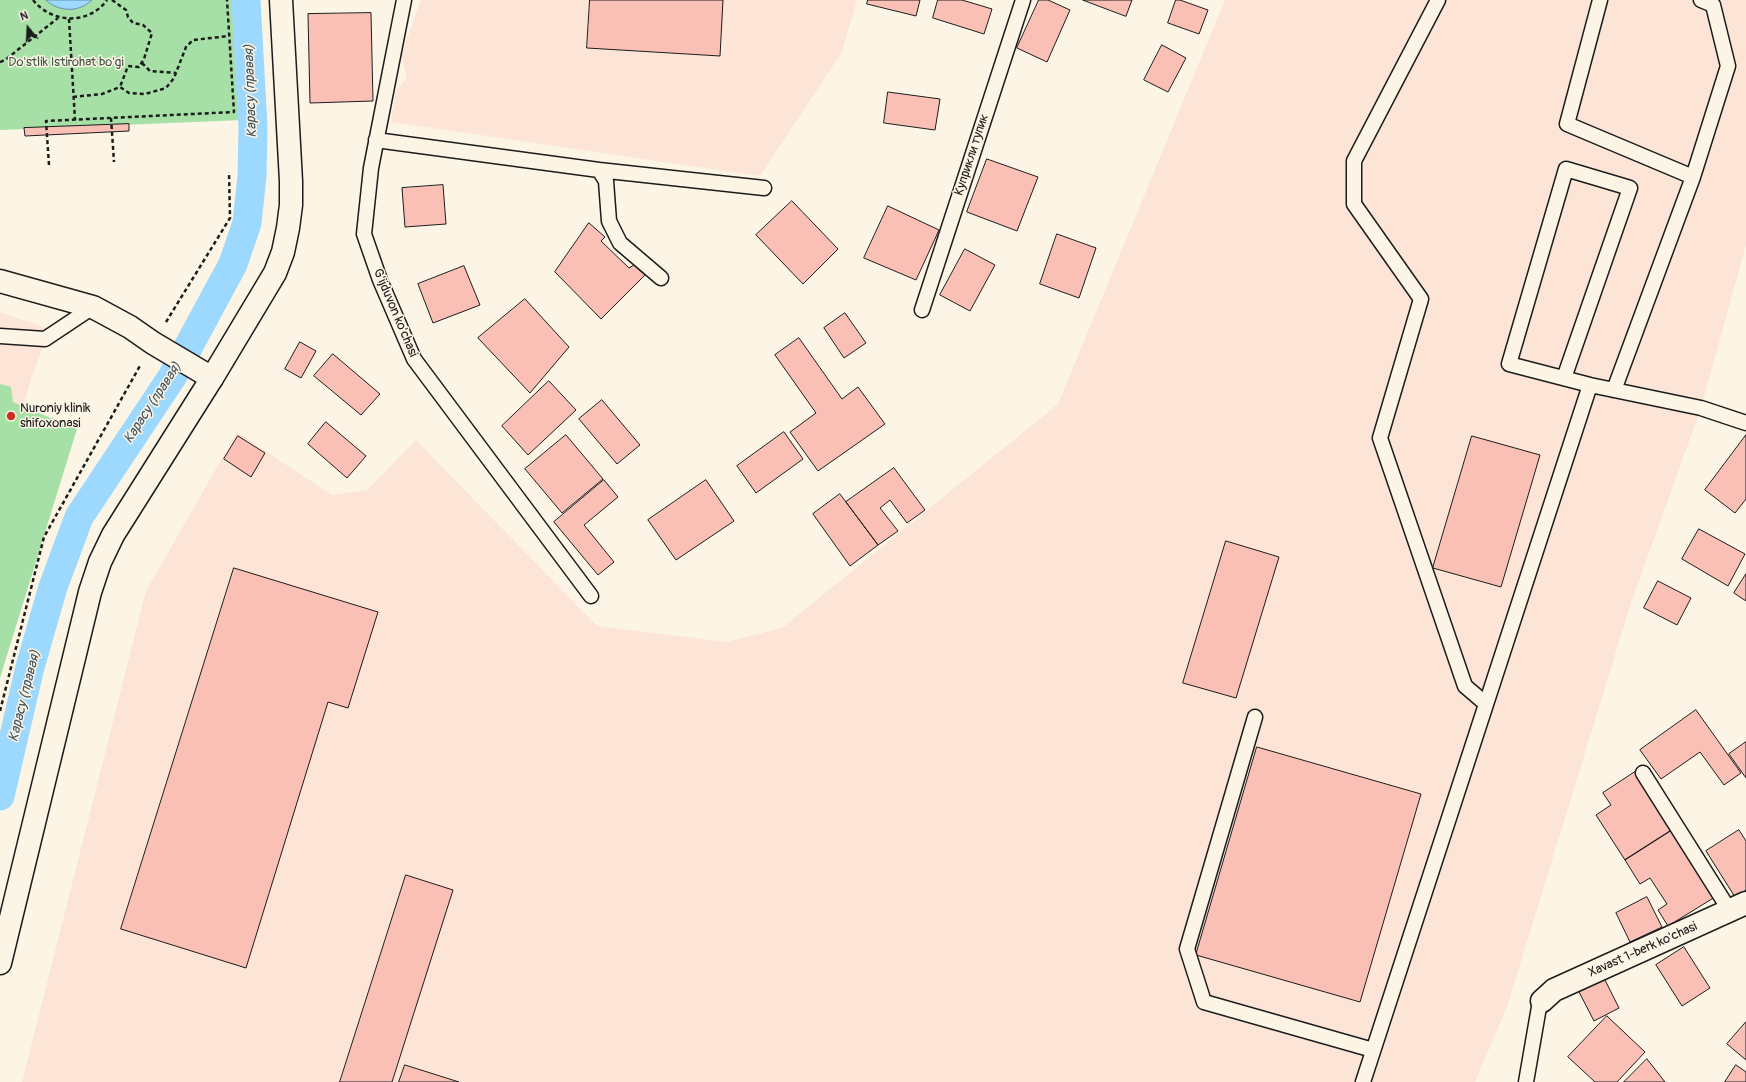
<!DOCTYPE html>
<meta charset="utf-8">
<style>
body{margin:0}
#map{position:relative;width:1746px;height:1082px;overflow:hidden;background:#fcf5e5;font-family:Pangolin,sans-serif}
canvas{display:block}
.north{position:absolute;left:8px;top:8px;width:40px;height:40px;-webkit-text-stroke:3px #fcf5e5;paint-order:stroke;rotate:342deg;font-size:11px;font-weight:700;line-height:16px;text-align:center;color:#1c1c1c}
.north::after{content:'';display:block;margin:auto;width:14px;height:18px;background:#1c1c1c;clip-path:polygon(50% 0,100% 100%,50% 72%,0 100%)}
</style>
<div id="map">
<canvas width="1746" height="1082"></canvas>
<div class="north">N</div>
</div>
<script>
const g = document.querySelector('canvas').getContext('2d');
g.lineJoin = 'round';
function paint(path, color) { g.fillStyle = color; g.fill(path, 'evenodd'); }
function stroke(path, color, width, dash) { g.strokeStyle = color; g.lineWidth = width; g.lineCap = dash ? 'butt' : 'round'; g.setLineDash(dash || []); g.stroke(path); }
function label(font, color, halo, rows, align = 'center') {
  g.font = font + ' Pangolin,sans-serif'; g.lineWidth = 3; g.setLineDash([]); g.textBaseline = 'middle'; g.strokeStyle = halo; g.fillStyle = color; for (const [text, x, y, turn = 0] of rows) {
    g.save(); g.translate(x, y); g.rotate((+turn || 0) * Math.PI / 180); g.textAlign = isNaN(turn) ? turn : align; if (halo) g.strokeText(text, 0, 0); g.fillText(text, 0, 0); g.restore();
  }
}
paint(new Path2D(`
 M 421,0 L 857,0 L 842,52 L 760,176 L 391,122 L 396,90 L 407,78 L 401,55 Z
 M 1225,0 L 1746,0 L 1746,245 L 1701,408 L 1631,603 L 1507,1007 L 1475,1082 L 22,1082 L 146,591 L 237,432 L 332,495 L 367,490 L 416,440 L 597,626 L 726,642 L 782,628 L 1058,404 Z
 M 0,312 L 49,329 L 31,379 L 0,492 Z`), '#fce5d7');
paint(new Path2D(`
 M 0,0 L 236,0 L 243,120 L 0,130 Z
 M 0,384 L 11,387 L 13,402 L 77,429 L 0,678 Z`), '#a6e0a6');
const water = new Path2D(`
 M 46,0 L 92,0 C 79,13 58,12 46,0 Z`);
paint(water, '#9dd8fe');
stroke(water, '#698da4', 1);
stroke(new Path2D(`
 M 0,796 L 30,667 L 53,587 L 79,517 L 172,377 L 233,264 L 247,223 L 252,176 L 253,127 L 246,0`), '#9dd8fe', 29);
const building = new Path2D(`
 M 590,0 L 723,0 L 720,56 L 587,48 Z
 M 868,0 L 920,0 L 916,16 L 867,4 Z
 M 938,0 L 962,0 L 992,9 L 984,34 L 933,18 Z
 M 1039,0 L 1048,0 L 1070,10 L 1047,62 L 1017,48 Z
 M 1083,0 L 1132,0 L 1126,16 Z
 M 1176,0 L 1180,0 L 1208,10 L 1199,34 L 1168,23 Z
 M 371,13 L 373,101 L 310,103 L 308,14 Z
 M 1162,45 L 1186,58 L 1168,92 L 1144,80 Z
 M 888,92 L 940,99 L 935,130 L 884,123 Z
 M 129,124 L 129,131 L 25,136 L 24,128 Z
 M 987,159 L 1038,177 L 1017,231 L 967,212 Z
 M 443,185 L 446,224 L 405,227 L 402,188 Z
 M 792,201 L 838,249 L 803,284 L 756,235 Z
 M 888,206 L 939,230 L 916,280 L 864,258 Z
 M 589,223 L 605,237 L 601,241 L 629,268 L 634,265 L 645,275 L 601,319 L 555,272 Z
 M 1057,234 L 1096,248 L 1079,298 L 1040,284 Z
 M 965,249 L 995,265 L 970,311 L 940,295 Z
 M 464,266 L 480,305 L 433,323 L 418,284 Z
 M 525,299 L 569,347 L 530,393 L 478,338 Z
 M 845,313 L 866,343 L 844,358 L 824,328 Z
 M 799,338 L 842,399 L 858,387 L 885,424 L 818,471 L 790,432 L 816,413 L 775,355 Z
 M 300,342 L 316,351 L 301,378 L 285,369 Z
 M 333,354 L 380,394 L 361,415 L 314,376 Z
 M 549,381 L 576,410 L 528,455 L 502,426 Z
 M 602,400 L 640,445 L 617,464 L 579,419 Z
 M 326,422 L 366,456 L 347,478 L 308,444 Z
 M 784,432 L 803,459 L 756,493 L 737,466 Z
 M 566,435 L 603,479 L 562,513 L 525,469 Z
 M 1746,435 L 1746,499 L 1735,513 L 1705,490 Z
 M 238,436 L 265,453 L 251,477 L 224,459 Z
 M 1472,436 L 1540,455 L 1501,587 L 1433,568 Z
 M 894,468 L 925,510 L 907,523 L 890,500 L 880,508 L 898,531 L 878,545 L 846,502 Z
 M 604,480 L 618,497 L 584,525 L 614,562 L 598,575 L 554,522 Z
 M 706,480 L 734,521 L 676,560 L 648,520 Z
 M 840,494 L 878,545 L 850,566 L 813,514 Z
 M 1699,529 L 1745,554 L 1728,586 L 1682,559 Z
 M 1226,541 L 1279,557 L 1236,698 L 1183,683 Z
 M 234,568 L 378,612 L 348,708 L 328,702 L 246,968 L 121,929 Z
 M 1746,574 L 1746,601 L 1734,593 Z
 M 1658,581 L 1691,598 L 1677,625 L 1644,608 Z
 M 1696,710 L 1741,773 L 1724,785 L 1700,752 L 1661,779 L 1640,750 Z
 M 1746,742 L 1746,778 L 1729,754 Z
 M 1257,747 L 1421,794 L 1360,1002 L 1196,955 Z
 M 1635,772 L 1672,830 L 1625,860 L 1596,815 L 1611,805 L 1603,793 Z
 M 1672,830 L 1715,897 L 1668,926 L 1658,910 L 1667,904 L 1650,878 L 1640,884 L 1625,860 Z
 M 1739,830 L 1746,841 L 1746,890 L 1735,897 L 1706,851 Z
 M 406,875 L 453,890 L 392,1082 L 340,1082 Z
 M 1647,897 L 1662,927 L 1630,942 L 1616,913 Z
 M 1684,947 L 1710,988 L 1682,1006 L 1656,965 Z
 M 1604,978 L 1619,1008 L 1594,1021 L 1578,990 Z
 M 1607,1016 L 1645,1052 L 1617,1082 L 1595,1082 L 1568,1057 Z
 M 1746,1022 L 1746,1060 L 1727,1044 Z
 M 1647,1059 L 1665,1082 L 1624,1082 Z
 M 405,1065 L 459,1082 L 399,1082 Z
 M 1736,1065 L 1746,1072 L 1746,1082 L 1725,1082 Z`);
paint(building, '#fbc0b5');
stroke(building, '#1c1c1c', 1);
const lane = new Path2D(`
 M 404,0 L 371,168 L 364,234 L 380,280 L 414,359 L 591,596
 M 1438,0 L 1354,161 L 1354,204 L 1421,299 L 1380,438 L 1465,686 L 1486,704
 M 1600,0 L 1567,124 L 1693,177
 M 376,140 L 599,170 L 606,181 L 609,221 L 620,243 L 661,278
 M 599,170 L 764,188
 M 922,310 L 1023,0
 M 0,336 L 45,339 L 93,307
 M 1564,378 L 1630,188 L 1566,169 L 1509,364 L 1590,385 L 1701,408 L 1746,423
 M 1614,390 L 1693,177 L 1728,66 L 1713,5 L 1701,0
 M 1255,717 L 1187,949 L 1204,1002 L 1373,1050
 M 1643,773 L 1730,911
 M 1363,1082 L 1590,385
 M 1526,1082 L 1539,1007 L 1542,1001`);
const street = new Path2D(`
 M 0,281 L 93,307 L 130,327 L 153,343 L 212,378
 M 1542,1001 L 1554,990 L 1746,903`);
const secondary = new Path2D(`
 M 0,963 L 90,592 L 100,562 L 113,535 L 212,378 L 275,273 L 283,252 L 288,228 L 291,205 L 291,181 L 281,0`);
stroke(lane, '#1c1c1c', 17);
stroke(street, '#1c1c1c', 25);
stroke(secondary, '#1c1c1c', 25);
stroke(new Path2D(`
 M 33,0 C 52,24 89,25 107,0
 M 112,0 L 126,10 L 128,17 L 133,23 L 143,25 L 152,33 L 144,59 L 139,67 L 128,66 L 120,87
 M 69,19 L 75,120
 M 0,62 L 5,60 L 58,18
 M 142,63 L 150,71 L 176,73
 M 73,97 L 102,94 L 120,87 L 129,93 L 145,94 L 166,88 L 174,78 L 186,47 L 193,40 L 229,36
 M 111,118 L 114,162
 M 49,165 L 46,121 L 234,112 L 227,0
 M 166,322 L 230,218 L 229,172
 M 0,711 L 44,537 L 141,364`), '#1c1c1c', 2.5, [4, 3]);
stroke(lane, '#fcf5e5', 14);
stroke(street, '#fcf5e5', 22);
stroke(secondary, '#fcf5e5', 22);
for (const [x, y, r, color] of [
 [11,416,5,"#c8321e"]
]) { const dot = new Path2D(); dot.arc(x, y, r, 0, 2 * Math.PI); g.fillStyle = color; g.fill(dot); stroke(dot, '#fcf5e5', 1.5); }
label('13px', '#455745', '#fcf5e5', [
 ["Do'stlik Istirohat bo'gi",66,63]
]);
label('13px', '#1c1c1c', '#fcf5e5', [
 ["Куприкли тупик",972,155,-72],
 ["G'ijduvon ko'chasi",395,313,67],
 ["Xavast 1-berk ko'chasi",1643,950,-24]
]);
label('13px', '#1c1c1c', '#fcf5e5', [
 ["Nuroniy klinik",20,409],
 ["shifoxonasi",20,424]
], 'left');
label('italic 14px', '#435460', '#fcf5e5', [
 ["Карасу (правая)",251,91,-92],
 ["Карасу (правая)",153,403,-57],
 ["Карасу (правая)",25,696,-76]
]);
</script>
